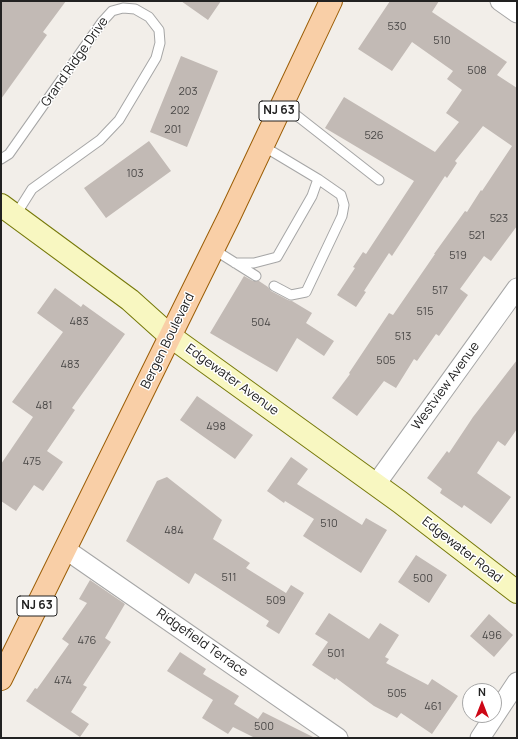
<!DOCTYPE html>
<style>
body{margin:0}
#map{position:relative;width:518px;height:739px;overflow:hidden;background:#f2eee9;font-family:Manrope,sans-serif}
canvas{display:block}
.frame{position:absolute;inset:0;border:2px solid #222;pointer-events:none}
.north{position:absolute;left:462px;top:683px;width:40px;height:40px;box-sizing:border-box;background:#fff;border:1px solid #a7a7a7;border-radius:50%;rotate:0deg;font-size:11px;font-weight:700;line-height:16px;text-align:center;color:#222}
.north::after{content:'';display:block;margin:auto;width:14px;height:18px;background:#cd0716;clip-path:polygon(50% 0,100% 100%,50% 72%,0 100%)}
</style>
<div id="map">
<canvas width="518" height="739"></canvas>
<div class="frame"></div>
<div class="north">N</div>
</div>
<script>
const g = document.querySelector('canvas').getContext('2d');
g.lineJoin = 'round';
function paint(path, color) { g.fillStyle = color; g.fill(path, 'evenodd'); }
function stroke(path, color, width, dash) { g.strokeStyle = color; g.lineWidth = width; g.lineCap = dash ? 'butt' : 'round'; g.setLineDash(dash || []); g.stroke(path); }
function label(font, color, halo, rows, align = 'center') {
  g.font = font + ' Manrope,sans-serif'; g.lineWidth = 3; g.setLineDash([]); g.textBaseline = 'middle'; g.strokeStyle = halo; g.fillStyle = color; for (const [text, x, y, turn = 0] of rows) {
    g.save(); g.translate(x, y); g.rotate((+turn || 0) * Math.PI / 180); g.textAlign = isNaN(turn) ? turn : align; if (halo) g.strokeText(text, 0, 0); g.fillText(text, 0, 0); g.restore();
  }
}
paint(new Path2D(`
 M 1,1 L 66,1 L 43,32 L 47,35 L 1,99 Z
 M 181,1 L 221,1 L 208,20 Z
 M 390,1 L 439,1 L 432,12 L 507,62 L 497,75 L 517,88 L 517,226 L 491,261 L 484,256 L 460,289 L 468,295 L 439,336 L 436,334 L 417,361 L 414,359 L 396,388 L 384,381 L 357,416 L 332,398 L 350,374 L 349,373 L 389,313 L 393,315 L 435,254 L 434,254 L 465,211 L 467,212 L 481,190 L 482,191 L 512,146 L 483,126 L 455,161 L 457,163 L 447,178 L 445,176 L 392,256 L 389,253 L 364,291 L 366,292 L 356,307 L 337,295 L 355,268 L 353,267 L 363,252 L 366,254 L 414,181 L 325,128 L 344,97 L 435,152 L 459,122 L 446,113 L 462,90 L 447,79 L 453,71 L 412,42 L 392,71 L 358,49 Z
 M 181,56 L 218,71 L 187,147 L 150,132 Z
 M 149,141 L 171,171 L 106,218 L 84,188 Z
 M 244,276 L 253,281 L 259,281 L 268,287 L 271,291 L 288,300 L 292,301 L 312,313 L 306,323 L 334,341 L 324,356 L 297,338 L 277,372 L 210,333 Z
 M 55,288 L 81,307 L 83,304 L 125,334 L 72,408 L 75,410 L 47,451 L 63,462 L 43,491 L 34,485 L 16,511 L 1,501 L 1,464 L 33,417 L 12,402 L 63,332 L 37,313 Z
 M 517,360 L 517,429 L 505,446 L 498,441 L 477,473 L 511,497 L 491,524 L 464,505 L 462,508 L 440,493 L 442,489 L 427,478 L 447,451 L 449,453 L 473,417 Z
 M 197,396 L 253,435 L 235,459 L 180,420 Z
 M 291,457 L 308,469 L 297,484 L 362,525 L 366,518 L 387,530 L 361,573 L 303,536 L 314,519 L 285,501 L 284,503 L 267,491 Z
 M 167,477 L 222,520 L 213,539 L 250,563 L 246,568 L 286,593 L 291,585 L 304,593 L 279,634 L 266,626 L 269,621 L 195,573 L 189,584 L 126,541 L 157,481 Z
 M 416,555 L 447,575 L 429,603 L 398,582 Z
 M 90,580 L 125,604 L 105,638 L 111,642 L 83,685 L 87,687 L 71,712 L 89,724 L 80,737 L 26,701 L 35,688 L 37,689 L 69,644 L 62,639 L 87,603 L 79,599 Z
 M 329,613 L 369,639 L 380,623 L 399,635 L 385,657 L 389,659 L 386,663 L 428,685 L 432,679 L 458,696 L 432,734 L 401,713 L 397,718 L 374,706 L 336,678 L 335,680 L 312,665 L 328,642 L 315,634 Z
 M 489,614 L 513,635 L 494,657 L 470,636 Z
 M 180,652 L 206,669 L 203,674 L 239,696 L 234,704 L 258,719 L 263,712 L 315,738 L 255,738 L 233,727 L 228,734 L 202,718 L 213,700 L 167,671 Z`), '#c2bab5');
const lane = new Path2D(`
 M 282,104 L 379,180
 M 263,146 L 318,179 L 341,195 L 344,205 L 342,216 L 306,292 L 291,295 L 274,286
 M 1,159 L 9,154 L 102,22 L 112,11 L 123,8 L 135,9 L 149,17 L 159,30 L 160,43 L 156,58 L 119,120 L 100,140 L 32,189 L 15,216
 M 213,249 L 256,276
 M 235,263 L 254,263 L 277,257 L 312,196 L 318,179`);
const street = new Path2D(`
 M 500,1 L 517,13
 M 376,484 L 517,288
 M 65,549 L 338,738
 M 480,738 L 517,682`);
const secondary = new Path2D(`
 M 1,205 L 130,300 L 170,336 L 400,502 L 517,592`);
const primary = new Path2D(`
 M 1,679 L 229,217 L 331,1`);
stroke(lane, '#a6a6a6', 11);
stroke(street, '#a6a6a6', 21);
stroke(secondary, '#767909', 24);
stroke(primary, '#9b5d05', 24);
stroke(lane, '#fff', 9);
stroke(street, '#fff', 19);
stroke(secondary, '#f8f7c1', 22);
stroke(primary, '#f9cfa7', 22);
label('11px', '#4a4847', null, [
 ["530",397,27],
 ["510",442,41],
 ["508",477,71],
 ["203",188,92],
 ["202",180,111],
 ["201",173,130],
 ["526",374,136],
 ["103",135,174],
 ["523",499,219],
 ["521",477,236],
 ["519",458,256],
 ["517",440,291],
 ["515",425,312],
 ["483",79,322],
 ["504",261,323],
 ["513",403,337],
 ["505",386,361],
 ["483",70,365],
 ["481",44,406],
 ["498",216,427],
 ["475",32,462],
 ["510",329,524],
 ["484",174,531],
 ["511",229,578],
 ["500",423,579],
 ["509",276,601],
 ["496",492,636],
 ["476",87,641],
 ["501",336,654],
 ["474",63,681],
 ["505",397,694],
 ["461",433,707],
 ["500",264,727]
]);
for (const [x, y, w] of [
 [279,111,40],
 [37,606,40]
]) { const box = new Path2D(); box.roundRect(x - w / 2, y - 10, w, 20, 3); g.fillStyle = '#fff'; g.fill(box); stroke(box, '#222', 1); }
label('bold 12px', '#222', null, [
 ["NJ 63",279,111],
 ["NJ 63",37,606]
]);
label('13px', '#222', '#fff', [
 ["Grand Ridge Drive",75,62,-55],
 ["Bergen Boulevard",168,341,-64],
 ["Edgewater Avenue",232,380,36],
 ["Westview Avenue",446,386,-54],
 ["Edgewater Road",462,550,38],
 ["Ridgefield Terrace",202,643,35]
]);
</script>
